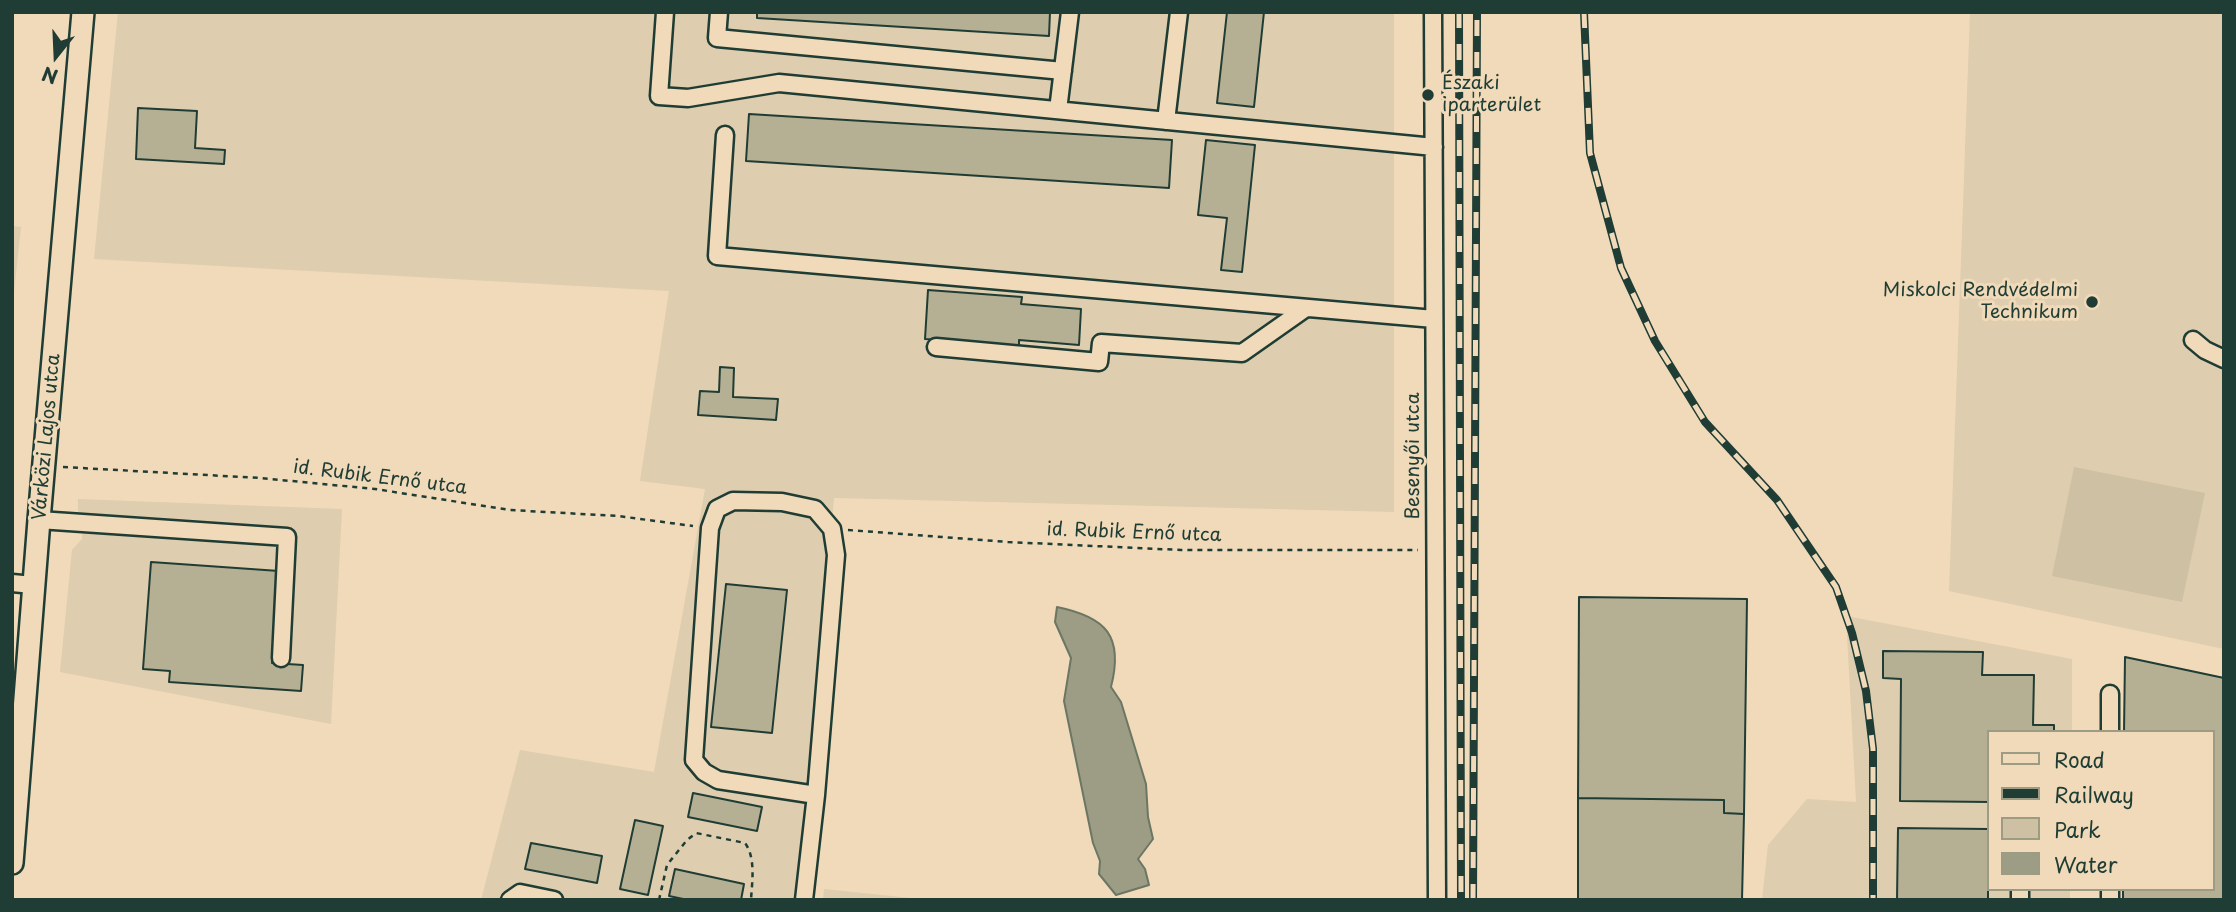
<!DOCTYPE html>
<meta charset="utf-8">
<style>
body{margin:0}
#map{position:relative;width:2236px;height:912px;overflow:hidden;background:#f0dab9;font-family:"Playpen Sans",sans-serif}
canvas{display:block}
.frame{position:absolute;inset:0;border:14px solid #1f3d34;pointer-events:none}
.legend{position:absolute;left:1987px;top:730px;width:228px;height:161px;box-sizing:border-box;background:#f0dab9;border:2px solid #9c9b84;margin:0;padding:9px 12px;list-style:none;font-size:21px;color:#1f3d34}
.legend li{display:flex;align-items:center;gap:14px;height:35px}
.legend b{width:35px;border:2px solid #9c9b84}
.north{position:absolute;left:21px;top:21px;width:70px;height:70px;-webkit-text-stroke:5px #f0dab9;paint-order:stroke;rotate:198deg;font-size:19px;font-weight:700;line-height:28px;text-align:center;color:#1f3d34}
.north::after{content:'';display:block;margin:auto;width:24px;height:32px;background:#1f3d34;clip-path:polygon(50% 0,100% 100%,50% 72%,0 100%)}
</style>
<div id="map">
<canvas width="2236" height="912"></canvas>
<div class="frame"></div>
<ul class="legend">
<li><b style="height:9px;background:#f0dab9"></b>Road</li>
<li><b style="height:9px;background:#1f3d34"></b>Railway</li>
<li><b style="height:19px;background:#cec1a3"></b>Park</li>
<li><b style="height:19px;background:#9d9c84"></b>Water</li>
</ul>
<div class="north">N</div>
</div>
<script>
const g = document.querySelector('canvas').getContext('2d');
g.lineJoin = 'round';
function paint(path, color) { g.fillStyle = color; g.fill(path, 'evenodd'); }
function stroke(path, color, width, dash) { g.strokeStyle = color; g.lineWidth = width; g.lineCap = dash ? 'butt' : 'round'; g.setLineDash(dash || []); g.stroke(path); }
function label(font, color, halo, rows, align = 'center') {
  g.font = font + ' "Playpen Sans",sans-serif'; g.lineWidth = 6; g.setLineDash([]); g.textBaseline = 'middle'; g.strokeStyle = halo; g.fillStyle = color; for (const [text, x, y, turn = 0] of rows) {
    g.save(); g.translate(x, y); g.rotate((+turn || 0) * Math.PI / 180); g.textAlign = isNaN(turn) ? turn : align; if (halo) g.strokeText(text, 0, 0); g.fillText(text, 0, 0); g.restore();
  }
}
paint(new Path2D(`
 M 118,12 L 1394,12 L 1394,512 L 834,498 L 799,900 L 481,900 L 520,750 L 654,772 L 705,489 L 640,481 L 669,291 L 94,259 Z
 M 1970,12 L 2224,12 L 2224,649 L 1949,591 Z
 M 12,226 L 21,227 L 12,311 Z
 M 78,499 L 342,509 L 331,724 L 60,672 L 72,550 L 82,539 L 84,518 L 78,512 Z
 M 1846,616 L 2072,659 L 2072,732 L 1989,732 L 1989,889 L 2070,889 L 2070,900 L 1762,900 L 1768,845 L 1807,799 L 1856,802 Z
 M 824,889 L 930,900 L 823,900 Z`), '#decdae');
paint(new Path2D(`
 M 2074,467 L 2205,493 L 2182,602 L 2052,576 Z`), '#cec1a3');
const water = new Path2D(`
 M 1057,607 C 1106,617 1124,636 1111,687 L 1121,702 L 1146,784 L 1148,817 L 1153,839 L 1138,859 L 1145,869 L 1149,885 L 1116,895 L 1099,874 L 1100,861 L 1093,843 L 1064,701 L 1071,658 L 1055,622 Z`);
paint(water, '#9d9c84');
stroke(water, '#6b7664', 2);
const building = new Path2D(`
 M 757,12 L 1050,12 L 1049,36 L 757,18 Z
 M 1227,12 L 1264,12 L 1254,107 L 1217,103 Z
 M 138,108 L 197,111 L 195,148 L 225,150 L 224,164 L 136,159 Z
 M 749,114 L 1172,140 L 1169,188 L 746,161 Z
 M 1206,140 L 1255,145 L 1242,272 L 1221,270 L 1227,218 L 1198,215 Z
 M 928,290 L 1022,297 L 1021,304 L 1081,309 L 1079,345 L 1019,340 L 1019,346 L 925,339 Z
 M 720,367 L 734,368 L 733,397 L 778,399 L 776,420 L 698,415 L 700,391 L 719,392 Z
 M 151,562 L 279,571 L 272,663 L 303,665 L 301,691 L 169,682 L 170,671 L 143,669 Z
 M 726,584 L 787,590 L 772,733 L 711,727 Z
 M 1579,597 L 1747,599 L 1744,814 L 1724,813 L 1724,800 L 1578,798 Z
 M 1883,651 L 1983,652 L 1982,675 L 2034,675 L 2033,725 L 2054,725 L 2054,732 L 1989,732 L 1989,802 L 1900,801 L 1901,679 L 1883,678 Z
 M 2125,657 L 2224,678 L 2224,900 L 2123,900 L 2123,889 L 2213,889 L 2213,732 L 2124,732 Z
 M 693,793 L 762,807 L 757,831 L 688,817 Z
 M 1578,798 L 1724,800 L 1724,813 L 1744,814 L 1742,900 L 1578,900 Z
 M 635,820 L 663,826 L 648,895 L 620,889 Z
 M 1898,828 L 1988,829 L 1988,900 L 1897,900 Z
 M 531,843 L 602,856 L 597,883 L 525,869 Z
 M 675,869 L 744,884 L 741,900 L 688,900 L 669,896 Z`);
paint(building, '#b5af94');
stroke(building, '#1f3d34', 2);
const minor = new Path2D(`
 M 665,12 L 659,96 L 688,98 L 779,83 L 1434,147
 M 719,12 L 717,38 L 1063,71
 M 1433,12 L 1437,900
 M 1058,110 L 1070,12
 M 1166,121 L 1179,12
 M 725,135 L 717,256 L 1434,319
 M 2193,340 L 2205,350 L 2224,359
 M 936,347 L 1099,362 L 1101,343 L 1242,353 L 1306,308
 M 39,520 L 287,537 L 281,658
 M 12,583 L 33,585
 M 2110,694 L 2110,732
 M 2110,889 L 2110,900
 M 510,900 L 520,893 L 554,900
 M 804,900 L 816,795 L 836,555 L 832,529 L 815,509 L 782,502 L 733,501 L 717,509 L 710,528 L 694,760 L 704,772 L 718,780 L 816,795
 M 2020,900 L 2020,889`);
const major = new Path2D(`
 M 12,863 L 39,520 L 83,12`);
stroke(minor, '#1f3d34', 21);
stroke(major, '#1f3d34', 26);
stroke(new Path2D(`
 M 63,467 L 260,478 L 375,489 L 510,510 L 618,516 L 693,526
 M 848,530 L 1008,542 L 1181,550 L 1418,550
 M 659,900 L 667,865 L 687,840 L 696,833 L 745,843 C 756,858 752,882 751,900`), '#1f3d34', 2.5, [5, 5]);
stroke(minor, '#f0dab9', 16);
stroke(major, '#f0dab9', 21);
const rail = new Path2D(`
 M 1459,12 L 1461,900
 M 1584,12 L 1590,153 L 1621,268 L 1655,341 L 1705,422 L 1777,500 L 1836,587 L 1852,633 L 1866,691 L 1873,749 L 1873,900
 M 1473,900 L 1477,12`);
stroke(rail, '#1f3d34', 8);
stroke(rail, '#f0dab9', 5, [16]);
for (const [x, y, r, color] of [
 [1428,95,7,"#1f3d34"],
 [2092,302,7,"#1f3d34"]
]) { const dot = new Path2D(); dot.arc(x, y, r, 0, 2 * Math.PI); g.fillStyle = color; g.fill(dot); stroke(dot, '#f0dab9', 2.5); }
label('19px', '#1f3d34', '#f0dab9', [
 ["Északi",1442,84],
 ["iparterület",1442,106],
 ["Miskolci Rendvédelmi",2078,291,"right"],
 ["Technikum",2078,313,"right"]
], 'left');
label('19px', '#1f3d34', '#f0dab9', [
 ["Várközi Lajos utca",47,437,-85],
 ["Besenyői utca",1414,456,-90],
 ["id. Rubik Ernő utca",380,478,7],
 ["id. Rubik Ernő utca",1134,533,2]
]);
</script>
